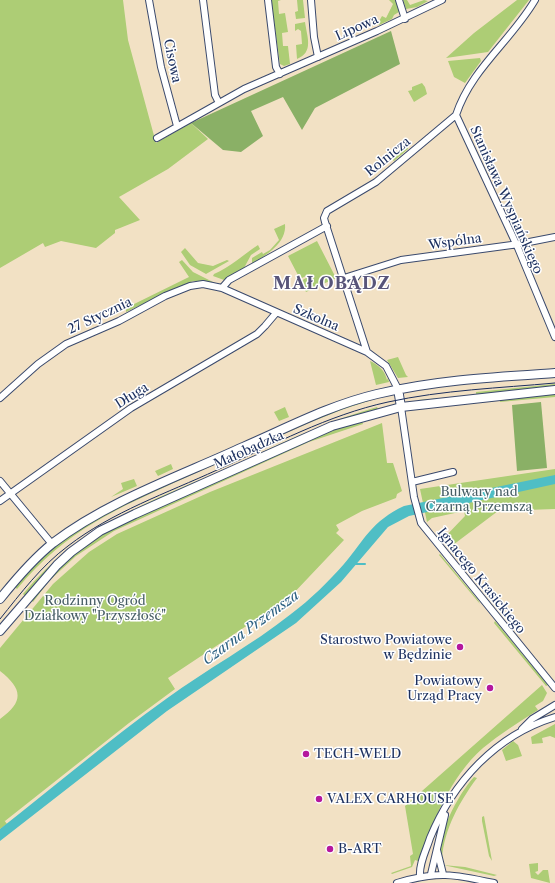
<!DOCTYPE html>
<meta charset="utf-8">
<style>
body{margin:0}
canvas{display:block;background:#f2e1c4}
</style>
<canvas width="555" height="883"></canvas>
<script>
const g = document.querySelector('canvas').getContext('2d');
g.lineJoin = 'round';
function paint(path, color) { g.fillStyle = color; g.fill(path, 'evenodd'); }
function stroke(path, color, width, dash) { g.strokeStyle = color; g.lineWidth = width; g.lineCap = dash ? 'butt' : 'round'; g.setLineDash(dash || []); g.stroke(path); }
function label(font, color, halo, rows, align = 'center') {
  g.font = font + ' "Libre Caslon Text",serif'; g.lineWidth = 3; g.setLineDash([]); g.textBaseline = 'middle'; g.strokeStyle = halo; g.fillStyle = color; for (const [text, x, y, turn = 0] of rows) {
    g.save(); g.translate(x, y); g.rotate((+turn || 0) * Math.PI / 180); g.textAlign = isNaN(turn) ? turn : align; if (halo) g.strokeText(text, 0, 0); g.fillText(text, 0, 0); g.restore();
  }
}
paint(new Path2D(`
 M 0,0 L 123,0 L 128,40 L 156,143 L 191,123 L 208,139 L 168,169 L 119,197 L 140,220 L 115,230 L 115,233 L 96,248 L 61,241 L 45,247 L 43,243 L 0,268 Z
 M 271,0 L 281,0 L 278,1 L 279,14 L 285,13 L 288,32 L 282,33 L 283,46 L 288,46 L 290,64 L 284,66 L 280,64 Z
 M 297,0 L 303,0 L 305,18 L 296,19 L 295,12 L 298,11 Z
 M 389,0 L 398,0 L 399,12 L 394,15 L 392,19 L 379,25 L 378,23 L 382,16 L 386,18 L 393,4 Z
 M 403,0 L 407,0 L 410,5 L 424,0 L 428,1 L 417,7 L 406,9 Z
 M 517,0 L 529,0 L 488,52 L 446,58 L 474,33 Z
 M 305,22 C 307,37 314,52 297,59 L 296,45 L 302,44 L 301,31 L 298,29 L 295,31 L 295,24 Z
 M 480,58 L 481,61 L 465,83 L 454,77 L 448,61 Z
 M 422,83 L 425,87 L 427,94 L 414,102 L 408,91 L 412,90 L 412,87 Z
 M 406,144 L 408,149 L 394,161 L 390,158 Z
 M 285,224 C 287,243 266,255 252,264 L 252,258 L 262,252 L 263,254 L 270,250 L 279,240 L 274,229 Z
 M 317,241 L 336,278 L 306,292 L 301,281 L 311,275 L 310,274 L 300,279 L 288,256 Z
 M 258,245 L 260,249 L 251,255 L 244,268 L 224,280 L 213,276 L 214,274 C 230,267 243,255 258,245 Z
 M 185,248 L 198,263 L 213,266 L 227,260 L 229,261 L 206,274 L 190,265 L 181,252 Z
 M 182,260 L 193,272 L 217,284 L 193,281 L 166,293 L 126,312 L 126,308 L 189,277 L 179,262 Z
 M 398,357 L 406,375 L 408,377 L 398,378 L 387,360 Z
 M 370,361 C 379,365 385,371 387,380 L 388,378 L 389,382 L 376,385 Z
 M 555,384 L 555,387 L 419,402 L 418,400 L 476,395 L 476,392 Z
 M 555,394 L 555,397 L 500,402 L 500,400 Z
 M 375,398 L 375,399 L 344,409 L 311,422 C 270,440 228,459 187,477 C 117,509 68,528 17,589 L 14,586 L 52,549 L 89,522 L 125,504 L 315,418 Z
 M 285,407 L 289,417 L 279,421 L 274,412 Z
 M 377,407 L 378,409 L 350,417 L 132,512 L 59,559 L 25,596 L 23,594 C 81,524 152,501 232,466 C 280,444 327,421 377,407 Z
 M 362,421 L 363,424 L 309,442 L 114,531 L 76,556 L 49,581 L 33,602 L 31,600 L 67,560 L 107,531 L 332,430 Z
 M 382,423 L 387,463 L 393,463 L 402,491 L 397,494 L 396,498 L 362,511 L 336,525 L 339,530 L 336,533 L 344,540 L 290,597 L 168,678 L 175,689 L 129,723 L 5,821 L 4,820 L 7,824 L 0,829 L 0,719 C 24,702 23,689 0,671 L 0,648 L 53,584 L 89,552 L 117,534 L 210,492 Z
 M 171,464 L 173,469 L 158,476 L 155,471 Z
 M 555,469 L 555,509 L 498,511 L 449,548 L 442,540 L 465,516 L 464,511 L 432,518 L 427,522 L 420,489 Z
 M 134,479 L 137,486 L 111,497 L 123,489 L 121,483 Z
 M 440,554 L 478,600 L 480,604 L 439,555 Z
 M 495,621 L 548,685 L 546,686 L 494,623 Z
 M 542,685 L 547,693 L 543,701 L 535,706 L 538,710 C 519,722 500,734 483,748 C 449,778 434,821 418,861 L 415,860 L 412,867 L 392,874 L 391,873 L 411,866 L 410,856 L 413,854 L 405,806 Z
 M 555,724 L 555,738 L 550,736 L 542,738 L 543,743 L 532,744 L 531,737 Z
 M 513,741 L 518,745 L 522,756 L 506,761 L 502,750 Z
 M 474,777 L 477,778 C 460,801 444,829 442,859 C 434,838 459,793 474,777 Z
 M 484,816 L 492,861 L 489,856 L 482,821 L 482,817 Z
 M 538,863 L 538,871 L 535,872 L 538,875 L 543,870 L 548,870 L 550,883 L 531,878 L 529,864 Z
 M 443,865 L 465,867 L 497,875 L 494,876 Z`), '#adcd75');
paint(new Path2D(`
 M 391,31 L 400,64 L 315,108 L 302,130 L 283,97 L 251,111 L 263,136 L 241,152 L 223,150 L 191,123 Z
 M 541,402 L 547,468 L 517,471 L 512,405 Z`), '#8ab066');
paint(new Path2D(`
 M 555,475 L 555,484 L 409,516 L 388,527 L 341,582 L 296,623 L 167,711 L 0,841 L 0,829 C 55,786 109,740 166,699 C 207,669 252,645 291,614 C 311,599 328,582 344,564 C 365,539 372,521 404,506 Z`), '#4fbec5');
stroke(new Path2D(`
 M 354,564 L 365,564`), '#4fbec5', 2);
const minor = new Path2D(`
 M 149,0 L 161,67 L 177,126
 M 203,0 L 215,95 L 219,103
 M 268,0 L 276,67 L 280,74
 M 311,0 L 314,37 L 318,57
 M 399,0 L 405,19
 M 456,115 L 518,248 L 555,337
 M 157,138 L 244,89 L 377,31 L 442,0
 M 344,278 L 401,260 L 519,244 L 555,237
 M 222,288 L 229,280 L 327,226
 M 347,290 L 358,274
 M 367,352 L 325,222 L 324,218 L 327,211 L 376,182 L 456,115 C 471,69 511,41 535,0
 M 0,398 L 38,364 L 66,344 L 119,321 L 165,296 L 190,286 L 203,284 L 222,288 L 367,352 L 386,366 L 398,389
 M 401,407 L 414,497 L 421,523 L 555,688
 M 0,481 L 52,544
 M 412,482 L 453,472
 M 0,501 L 131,408 L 257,334 L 265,326 L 276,313
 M 522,729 L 532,719 L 555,705
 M 437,850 L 443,874
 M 431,874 L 445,815
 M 420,876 C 419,863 426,851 430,838 C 453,782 496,735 555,717
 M 397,883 C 438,871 453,874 494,883`);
const tertiary = new Path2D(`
 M 398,389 L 401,407
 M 0,599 C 16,579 33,559 53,543 C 108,501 180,476 243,447 C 287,428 330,405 377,394 C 436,380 495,377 555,373
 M 0,631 L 57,565 L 71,552 L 100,531 L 135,514 L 332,426 L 401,407 L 555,390`);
stroke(minor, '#3b4a6d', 8);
stroke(tertiary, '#3b4a6d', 10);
stroke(minor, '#fff', 6);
stroke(tertiary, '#fff', 8);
stroke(new Path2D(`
 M 0,619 C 21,593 41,566 68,546 C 112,512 167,493 217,470 C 273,445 328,415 388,402 C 443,390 500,388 555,383`), '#1b2f5e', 1);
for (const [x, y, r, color] of [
 [460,647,4,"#b5179e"],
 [490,688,4,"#b5179e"],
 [306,754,4,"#b5179e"],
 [319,799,4,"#b5179e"],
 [330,849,4,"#b5179e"]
]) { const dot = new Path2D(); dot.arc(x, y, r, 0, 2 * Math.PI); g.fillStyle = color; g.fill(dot); stroke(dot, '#fff', 1.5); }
label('13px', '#1b2f5e', '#fff', [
 ["Lipowa",357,28,-24],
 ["Cisowa",172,61,78],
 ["Rolnicza",388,157,-39],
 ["Stanisława Wyspiańskiego",506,200,66],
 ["Wspólna",455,242,-8],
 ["27 Stycznia",100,316,-25],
 ["Szkolna",316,318,23],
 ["Długa",132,396,-32],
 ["Małobądzka",249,450,-24],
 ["Ignacego Krasickiego",481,581,51]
]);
label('13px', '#475e65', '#fff', [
 ["Bulwary nad",479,492],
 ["Czarną Przemszą",479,507],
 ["Rodzinny Ogród",95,601],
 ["Działkowy \"Przyszłość\"",95,616]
]);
label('13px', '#1b2f5e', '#fff', [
 ["Starostwo Powiatowe",452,640,"right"],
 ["w Będzinie",452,655,"right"],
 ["Powiatowy",482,681,"right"],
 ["Urząd Pracy",482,696,"right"],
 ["TECH-WELD",314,754],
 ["VALEX CARHOUSE",327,799],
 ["B-ART",338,849]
], 'left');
label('italic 14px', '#2d6182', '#fff', [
 ["Czarna Przemsza",251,628,-36]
]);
g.letterSpacing = '1px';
label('bold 17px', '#58557a', '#fff', [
 ["MAŁOBĄDZ",332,284]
]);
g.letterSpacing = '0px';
</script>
